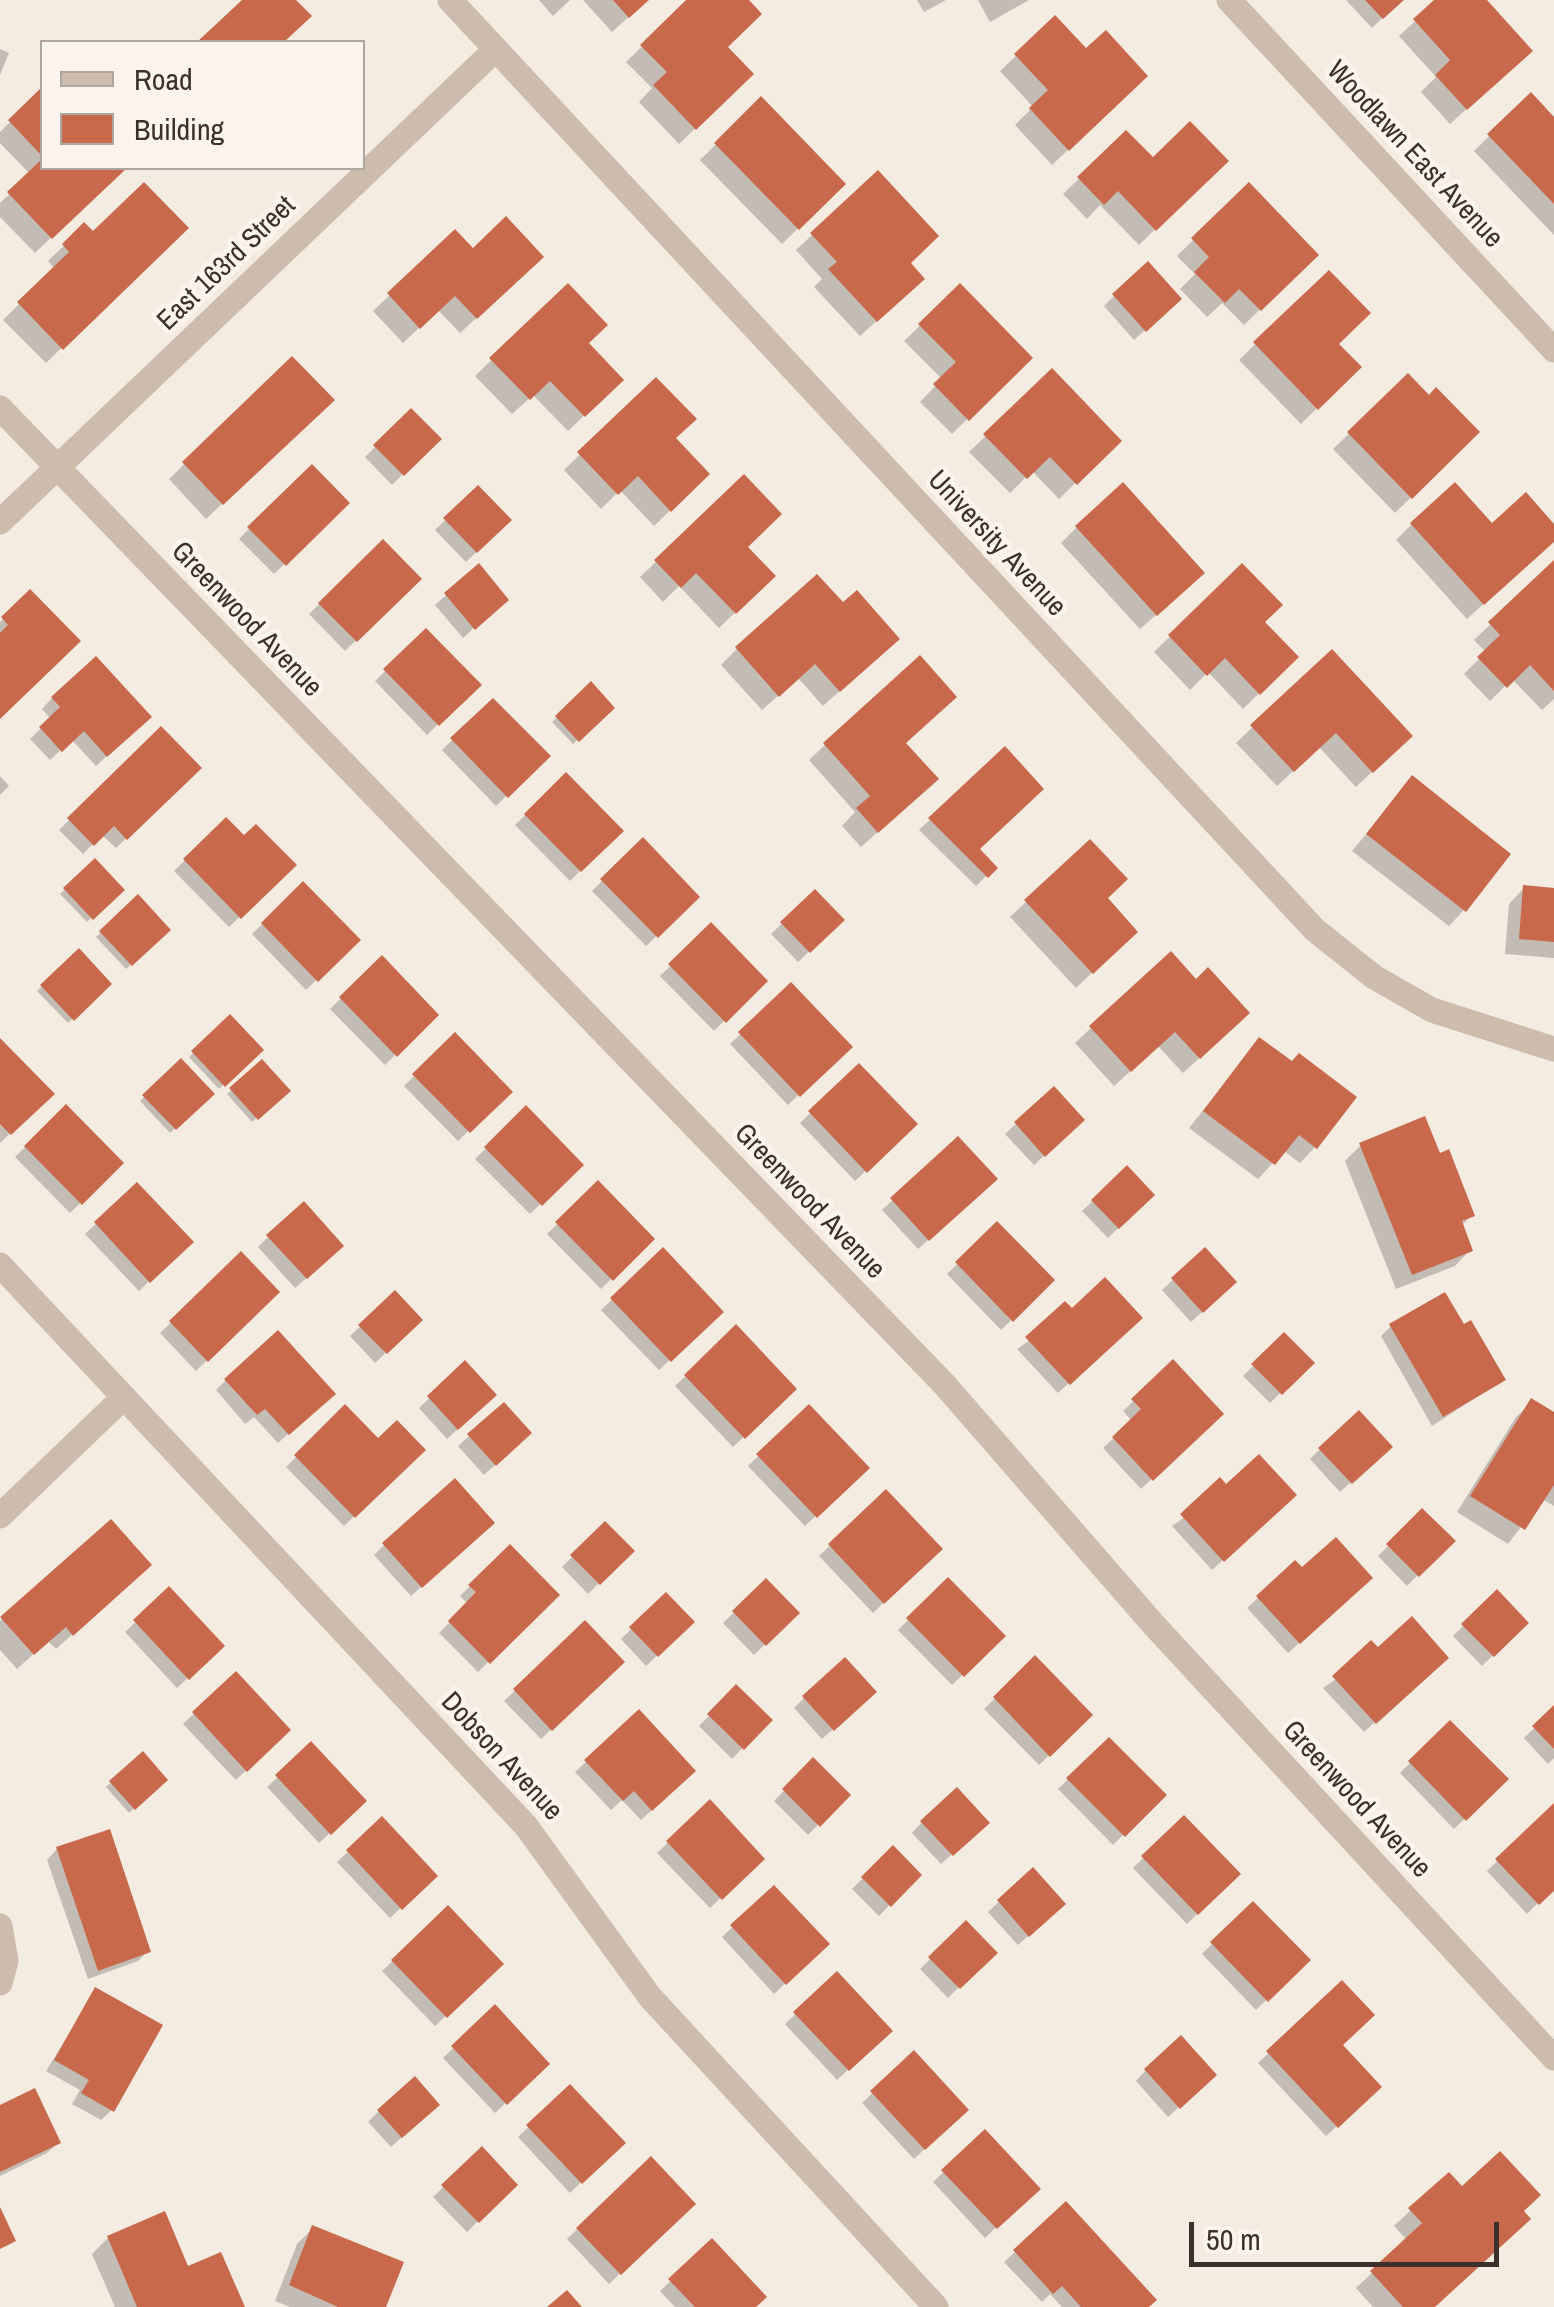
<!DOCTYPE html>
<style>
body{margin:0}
#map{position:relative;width:1554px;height:2307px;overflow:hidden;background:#f4ebe1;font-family:"Archivo Narrow",sans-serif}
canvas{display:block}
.legend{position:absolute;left:40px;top:40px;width:325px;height:130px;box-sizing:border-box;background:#fbf5ee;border:2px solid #aea6a0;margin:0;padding:12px 18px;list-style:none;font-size:30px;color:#3b302b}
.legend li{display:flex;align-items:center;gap:20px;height:50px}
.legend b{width:50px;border:2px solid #aea6a0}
.scale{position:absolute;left:1189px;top:2222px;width:310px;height:45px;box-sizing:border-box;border:5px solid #3b302b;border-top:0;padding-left:12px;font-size:30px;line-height:35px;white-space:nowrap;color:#3b302b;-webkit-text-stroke:8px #fbf5ee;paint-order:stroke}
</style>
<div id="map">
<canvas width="1554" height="2307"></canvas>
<ul class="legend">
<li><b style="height:12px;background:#cdbbac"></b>Road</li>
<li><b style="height:28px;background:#c8694b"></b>Building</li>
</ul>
<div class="scale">50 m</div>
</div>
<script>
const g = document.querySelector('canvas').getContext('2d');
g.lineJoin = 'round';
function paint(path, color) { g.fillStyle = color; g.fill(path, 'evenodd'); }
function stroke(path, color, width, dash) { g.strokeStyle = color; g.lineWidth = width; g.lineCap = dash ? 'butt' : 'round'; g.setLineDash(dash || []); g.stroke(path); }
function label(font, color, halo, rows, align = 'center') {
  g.font = font + ' "Archivo Narrow",sans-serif'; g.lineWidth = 9; g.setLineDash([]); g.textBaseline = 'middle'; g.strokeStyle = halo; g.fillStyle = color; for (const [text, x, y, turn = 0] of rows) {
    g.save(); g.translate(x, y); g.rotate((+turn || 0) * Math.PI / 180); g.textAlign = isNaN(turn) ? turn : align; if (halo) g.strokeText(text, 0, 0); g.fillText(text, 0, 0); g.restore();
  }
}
paint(new Path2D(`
 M 539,0 L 570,0 L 553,16 Z
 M 583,0 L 647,0 L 612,32 Z
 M 690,0 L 745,0 L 725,47 L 751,74 L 679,144 L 639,102 L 652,88 L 626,62 Z
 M 917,0 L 946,0 L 924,12 Z
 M 978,0 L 1029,0 L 990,22 Z
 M 1346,0 L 1401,0 L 1372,28 Z
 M 1438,0 L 1483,0 L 1514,66 L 1450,124 L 1421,92 L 1436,77 L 1399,36 Z
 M 1055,19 L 1129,92 L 1052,165 L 1015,125 L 1033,107 L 1000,71 Z
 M 0,49 L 9,53 L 0,75 Z
 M 42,90 L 42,168 L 124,168 L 35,253 L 0,217 L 0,203 L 30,174 L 0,143 L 0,132 Z
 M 1531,96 L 1554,121 L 1554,235 L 1474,151 Z
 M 761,100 L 843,184 L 782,244 L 700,160 Z
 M 1126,134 L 1153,161 L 1225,161 L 1139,245 L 1100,205 L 1087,219 L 1063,194 Z
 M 1249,185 L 1316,255 L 1244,325 L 1222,303 L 1207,317 L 1180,289 L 1195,274 L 1177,256 Z
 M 84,226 L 93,234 L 185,228 L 46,363 L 3,320 L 55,269 L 48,261 Z
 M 455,233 L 472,251 L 525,273 L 460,333 L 438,310 L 403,343 L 373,311 Z
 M 812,235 L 908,263 L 906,294 L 860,336 L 814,287 L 822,279 L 796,250 Z
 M 1328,273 L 1335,344 L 1358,367 L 1301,424 L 1239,360 Z
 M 568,286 L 586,343 L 621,380 L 568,431 L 533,395 L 512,414 L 475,376 Z
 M 960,287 L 1029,358 L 952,434 L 920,402 L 942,379 L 904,341 Z
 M 1114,296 L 1168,309 L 1134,340 L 1104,306 Z
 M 292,359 L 331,400 L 206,519 L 169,479 Z
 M 1052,372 L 1118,441 L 1059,499 L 1032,471 L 1010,493 L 969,452 Z
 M 1408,377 L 1428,399 L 1477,432 L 1395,513 L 1333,449 Z
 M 656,380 L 673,439 L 707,474 L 654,526 L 620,490 L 601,509 L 564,470 Z
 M 410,412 L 438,439 L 392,485 L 365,457 Z
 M 311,467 L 346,503 L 274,574 L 239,539 Z
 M 744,478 L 745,547 L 773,576 L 719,628 L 679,586 L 663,602 L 640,577 Z
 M 478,488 L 509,520 L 466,562 L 435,530 Z
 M 1412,524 L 1554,528 L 1554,539 L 1467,619 L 1396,540 Z
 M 1077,527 L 1186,589 L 1140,629 L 1061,543 Z
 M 383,542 L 419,578 L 345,651 L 309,614 Z
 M 1554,563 L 1554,699 L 1542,710 L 1512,679 L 1490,701 L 1464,674 L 1486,652 L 1474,640 Z
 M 1242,566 L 1262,622 L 1296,657 L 1243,709 L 1208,672 L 1190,690 L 1154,652 Z
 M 478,567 L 499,605 L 463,638 L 435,605 Z
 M 30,592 L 0,716 L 0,622 Z
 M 843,606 L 881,654 L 823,706 L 798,678 L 762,710 L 721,665 L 737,649 Z
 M 426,632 L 478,685 L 427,735 L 375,681 Z
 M 1332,652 L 1394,751 L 1356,787 L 1319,747 L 1277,786 L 1236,743 Z
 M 591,685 L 612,708 L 573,744 L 552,722 Z
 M 52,698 L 138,727 L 96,766 L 72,740 L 50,760 L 30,739 L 51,719 L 42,709 Z
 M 493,701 L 547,756 L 496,806 L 442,750 Z
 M 161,730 L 198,768 L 116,848 L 102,835 L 83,854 L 59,830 Z
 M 903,743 L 920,794 L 861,847 L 842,826 L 855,812 L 809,760 L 825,745 Z
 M 1004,750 L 977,850 L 994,868 L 976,886 L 919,830 Z
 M 0,776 L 9,786 L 0,795 Z
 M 566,776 L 620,831 L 570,881 L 515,825 Z
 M 1412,779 L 1464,910 L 1449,926 L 1352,851 Z
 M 226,820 L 244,839 L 293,865 L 229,927 L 174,871 Z
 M 643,840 L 697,897 L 646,946 L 592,891 Z
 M 95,861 L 122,890 L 87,922 L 60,894 Z
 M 303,885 L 357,940 L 306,990 L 252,934 Z
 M 1524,888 L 1554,890 L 1554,958 L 1505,954 L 1509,904 Z
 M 815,892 L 842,920 L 798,962 L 771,934 Z
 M 138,898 L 168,930 L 126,969 L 96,937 Z
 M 1105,899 L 1119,947 L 1076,988 L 1010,917 L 1026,902 Z
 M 711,926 L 764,981 L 714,1031 L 660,976 Z
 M 79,952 L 109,984 L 68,1023 L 37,991 Z
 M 382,959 L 436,1015 L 385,1065 L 330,1009 Z
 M 1196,982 L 1231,1029 L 1183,1073 L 1158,1046 L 1114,1086 L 1075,1043 L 1091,1028 Z
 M 791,986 L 849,1047 L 788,1105 L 730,1044 Z
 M 230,1017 L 260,1050 L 219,1089 L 189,1057 Z
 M 455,1036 L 509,1091 L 458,1141 L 404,1086 Z
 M 1259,1040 L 1315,1147 L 1300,1163 L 1284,1151 L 1258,1179 L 1189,1128 Z
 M 0,1042 L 51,1094 L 0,1143 Z
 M 181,1062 L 212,1094 L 170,1133 L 140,1101 Z
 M 262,1063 L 288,1090 L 252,1122 L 227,1094 Z
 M 859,1066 L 914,1124 L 855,1181 L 800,1123 Z
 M 1054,1089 L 1072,1130 L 1034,1165 L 1005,1134 Z
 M 66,1107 L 121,1163 L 70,1213 L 15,1157 Z
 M 526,1109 L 581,1165 L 530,1214 L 475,1159 Z
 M 958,1139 L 984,1189 L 918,1249 L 882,1210 Z
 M 1361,1145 L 1438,1157 L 1472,1215 L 1461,1226 L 1470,1250 L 1455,1266 L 1396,1289 L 1345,1161 Z
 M 1126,1169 L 1152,1195 L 1108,1238 L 1082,1211 Z
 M 598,1184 L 652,1239 L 601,1289 L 547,1234 Z
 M 137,1185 L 190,1242 L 139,1291 L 85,1234 Z
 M 997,1225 L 1052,1280 L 1001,1330 L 947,1274 Z
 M 268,1237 L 331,1256 L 295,1288 L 258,1247 Z
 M 1205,1250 L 1224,1292 L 1191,1322 L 1162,1290 Z
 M 663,1251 L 720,1312 L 659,1370 L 601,1310 Z
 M 241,1255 L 277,1292 L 196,1371 L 160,1333 Z
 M 394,1294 L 420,1320 L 375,1363 L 350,1336 Z
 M 1072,1311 L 1129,1328 L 1058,1393 L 1017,1349 Z
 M 1391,1326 L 1463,1327 L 1503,1380 L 1432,1426 L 1381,1336 Z
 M 736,1328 L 794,1389 L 733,1447 L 675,1386 Z
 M 1284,1335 L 1311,1363 L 1270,1403 L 1243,1376 Z
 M 1173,1363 L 1221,1414 L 1141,1489 L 1103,1448 L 1132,1421 L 1123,1411 Z
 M 465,1364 L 484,1405 L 447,1439 L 419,1408 Z
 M 226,1380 L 322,1404 L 278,1443 L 254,1417 L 245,1424 L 216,1390 Z
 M 1532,1402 L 1554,1415 L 1554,1506 L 1542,1499 L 1508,1544 L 1457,1512 L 1516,1417 Z
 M 503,1405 L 519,1443 L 484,1475 L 458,1446 Z
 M 809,1407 L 866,1468 L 805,1526 L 748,1466 Z
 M 345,1408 L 378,1442 L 422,1450 L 344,1526 L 286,1467 Z
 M 1320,1449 L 1379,1457 L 1340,1492 L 1310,1459 Z
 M 1226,1488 L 1283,1505 L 1212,1570 L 1172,1526 Z
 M 886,1493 L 939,1549 L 873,1613 L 819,1556 Z
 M 1422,1512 L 1452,1541 L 1407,1586 L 1378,1556 Z
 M 111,1522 L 133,1580 L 56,1649 L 48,1641 L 17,1669 L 0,1650 L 0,1621 Z
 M 605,1524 L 631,1551 L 588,1594 L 562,1567 Z
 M 482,1533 L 411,1596 L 374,1555 L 384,1545 Z
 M 510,1547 L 556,1595 L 478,1672 L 439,1633 L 468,1604 L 460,1596 Z
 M 1295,1564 L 1302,1571 L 1360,1588 L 1288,1653 L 1247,1608 Z
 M 948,1580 L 1002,1636 L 952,1685 L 898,1630 Z
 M 766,1582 L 797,1613 L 754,1655 L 723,1623 Z
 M 169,1590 L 222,1646 L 177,1688 L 125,1632 Z
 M 1497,1593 L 1526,1623 L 1482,1666 L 1453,1636 Z
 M 666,1595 L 692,1622 L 646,1666 L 621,1639 Z
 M 585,1623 L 622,1662 L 541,1739 L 504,1701 Z
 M 1378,1650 L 1435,1668 L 1364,1732 L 1323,1688 Z
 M 1035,1659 L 1090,1715 L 1039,1765 L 984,1709 Z
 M 236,1674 L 288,1730 L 236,1780 L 183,1724 Z
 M 736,1688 L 770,1720 L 732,1759 L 699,1726 Z
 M 804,1698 L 863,1702 L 822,1739 L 794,1708 Z
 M 1554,1709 L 1554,1758 L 1548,1764 L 1524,1738 Z
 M 639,1713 L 693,1771 L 641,1820 L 622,1800 L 611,1810 L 575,1772 Z
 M 1450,1723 L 1505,1779 L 1454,1829 L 1400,1773 Z
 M 1109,1740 L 1163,1795 L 1113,1845 L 1058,1789 Z
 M 311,1745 L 364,1801 L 319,1843 L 267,1787 Z
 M 142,1755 L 165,1780 L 129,1813 L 106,1787 Z
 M 813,1761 L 847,1795 L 808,1835 L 774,1801 Z
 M 709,1803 L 762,1859 L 710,1908 L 657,1853 Z
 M 1554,1806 L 1554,1887 L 1527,1914 L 1487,1871 Z
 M 1184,1818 L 1238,1874 L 1187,1924 L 1133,1868 Z
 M 382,1820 L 435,1876 L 390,1918 L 337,1862 Z
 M 922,1822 L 976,1833 L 941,1864 L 912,1833 Z
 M 893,1848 L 919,1875 L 879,1916 L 852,1889 Z
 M 57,1849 L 148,1951 L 138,1961 L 88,1979 L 47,1860 Z
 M 1033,1870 L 1053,1914 L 1018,1945 L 988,1912 Z
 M 774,1888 L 826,1944 L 774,1994 L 722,1937 Z
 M 1252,1904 L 1307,1960 L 1256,2010 L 1202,1954 Z
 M 448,1909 L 500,1964 L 435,2026 L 382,1971 Z
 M 966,1924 L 994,1952 L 948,1998 L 920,1969 Z
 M 837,1975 L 889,2031 L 837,2080 L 785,2024 Z
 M 1342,1984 L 1340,2045 L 1379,2087 L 1326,2136 L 1258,2063 Z
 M 96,1990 L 112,2110 L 101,2120 L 72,2104 L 80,2090 L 46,2071 Z
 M 494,2008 L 547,2064 L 495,2113 L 443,2058 Z
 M 914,2054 L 966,2110 L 914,2159 L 862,2103 Z
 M 1146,2070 L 1203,2085 L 1168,2117 L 1136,2081 Z
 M 570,2087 L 622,2143 L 570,2193 L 518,2137 Z
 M 0,2108 L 58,2143 L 47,2153 L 0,2176 Z
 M 379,2111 L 427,2115 L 391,2147 L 368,2122 Z
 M 985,2133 L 1037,2188 L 985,2238 L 933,2182 Z
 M 482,2150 L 515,2185 L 467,2232 L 433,2197 Z
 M 651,2159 L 692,2204 L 609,2284 L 567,2239 Z
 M 1448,2175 L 1462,2189 L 1433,2307 L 1373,2307 L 1356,2288 L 1407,2240 L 1394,2226 Z
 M 1066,2205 L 1146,2307 L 1062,2307 L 1050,2294 L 1042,2302 L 1004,2262 Z
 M 313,2228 L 383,2307 L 290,2307 L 275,2301 L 297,2244 Z
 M 108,2238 L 242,2307 L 115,2307 L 92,2254 Z
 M 712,2241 L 754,2307 L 675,2307 L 660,2291 Z`), '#0003');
paint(new Path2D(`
 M 242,0 L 296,0 L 312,16 L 284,42 L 197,42 Z
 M 613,0 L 649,0 L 629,18 Z
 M 686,0 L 749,0 L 762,14 L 728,47 L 754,74 L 696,130 L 653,85 L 667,72 L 640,45 Z
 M 1365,0 L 1404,0 L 1383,19 Z
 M 1434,0 L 1487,0 L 1533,51 L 1467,110 L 1435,75 L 1450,60 L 1413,19 Z
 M 1055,15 L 1086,48 L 1106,30 L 1148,76 L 1069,151 L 1029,108 L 1048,90 L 1014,54 Z
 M 42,87 L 42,156 L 8,120 Z
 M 1531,92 L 1554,117 L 1554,204 L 1487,134 Z
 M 761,96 L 846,184 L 799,230 L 714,143 Z
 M 1190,121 L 1229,161 L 1156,231 L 1118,191 L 1104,205 L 1077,177 L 1126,130 L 1153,157 Z
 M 42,159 L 42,168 L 127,168 L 52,239 L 7,192 Z
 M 878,170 L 939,236 L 911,263 L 925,279 L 877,322 L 828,269 L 837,262 L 810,233 Z
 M 144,182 L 189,228 L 63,350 L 17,302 L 69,252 L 62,244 L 84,222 L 93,231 Z
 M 1249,182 L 1319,255 L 1261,311 L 1239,289 L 1225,303 L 1194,272 L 1209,257 L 1191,238 Z
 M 506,216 L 544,257 L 477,319 L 455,296 L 420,329 L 387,293 L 455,229 L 473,248 Z
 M 1148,261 L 1182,299 L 1146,332 L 1112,294 Z
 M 1329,270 L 1371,313 L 1339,344 L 1362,367 L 1318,410 L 1253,342 Z
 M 568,283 L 608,325 L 589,343 L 624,380 L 585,417 L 550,381 L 530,400 L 489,358 Z
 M 960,283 L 1033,358 L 969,421 L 933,384 L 956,362 L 918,324 Z
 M 292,356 L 335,400 L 223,505 L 182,462 Z
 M 1052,368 L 1122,441 L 1077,485 L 1050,457 L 1027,479 L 983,434 Z
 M 1408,373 L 1429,395 L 1436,387 L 1480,432 L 1412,499 L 1347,432 Z
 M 656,377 L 697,419 L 676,438 L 710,474 L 671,512 L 638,476 L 618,495 L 577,452 Z
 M 411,408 L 442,439 L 404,476 L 373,445 Z
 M 312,464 L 350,503 L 286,566 L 247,527 Z
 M 744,474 L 782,514 L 748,547 L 776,576 L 736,614 L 696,573 L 681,588 L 654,560 Z
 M 1123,482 L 1205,573 L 1157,616 L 1075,526 Z
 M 1455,482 L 1492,523 L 1526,492 L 1554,524 L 1554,542 L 1484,605 L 1410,523 Z
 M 478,485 L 512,520 L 477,553 L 443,518 Z
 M 383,539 L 422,579 L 357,642 L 318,603 Z
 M 1554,560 L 1554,691 L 1530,665 L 1507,688 L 1477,657 L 1500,635 L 1488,622 Z
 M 479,563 L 509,600 L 475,630 L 444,593 Z
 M 1242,563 L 1283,605 L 1265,622 L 1299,657 L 1260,695 L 1225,658 L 1207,676 L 1168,635 Z
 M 817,574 L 843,602 L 857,590 L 900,639 L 840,692 L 815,664 L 779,697 L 735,647 Z
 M 30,589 L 81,641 L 0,719 L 0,633 L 8,625 L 1,617 Z
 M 426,628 L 482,685 L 439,726 L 383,669 Z
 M 1332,649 L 1413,736 L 1373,773 L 1336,733 L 1294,772 L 1250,725 Z
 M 920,655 L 957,697 L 906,743 L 939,779 L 878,833 L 856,808 L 870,796 L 823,743 Z
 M 96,656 L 152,717 L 107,757 L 84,731 L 62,752 L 39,727 L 60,707 L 51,697 Z
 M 591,681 L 615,708 L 579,742 L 555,716 Z
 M 493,698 L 551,756 L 508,798 L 450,738 Z
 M 161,726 L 202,768 L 127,840 L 114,826 L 94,846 L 67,818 Z
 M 1005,746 L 1044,789 L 980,849 L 998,868 L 988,878 L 928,818 Z
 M 566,772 L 624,831 L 581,872 L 524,814 Z
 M 1412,775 L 1511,854 L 1466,912 L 1366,834 Z
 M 226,817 L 244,835 L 256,824 L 297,865 L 241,919 L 183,859 Z
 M 643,837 L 700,897 L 658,938 L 600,879 Z
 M 1090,839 L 1128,879 L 1108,898 L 1138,932 L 1093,974 L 1024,900 Z
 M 95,858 L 125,890 L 93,920 L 63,888 Z
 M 303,881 L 361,940 L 318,982 L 261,923 Z
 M 1523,885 L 1554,888 L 1554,942 L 1519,939 Z
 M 815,889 L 845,920 L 810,953 L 780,922 Z
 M 138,894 L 171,930 L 132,966 L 99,931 Z
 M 711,922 L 768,981 L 726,1023 L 668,964 Z
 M 79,948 L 112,984 L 74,1021 L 40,985 Z
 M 1171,951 L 1196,979 L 1208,967 L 1250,1013 L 1200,1059 L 1175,1032 L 1131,1072 L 1089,1026 Z
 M 382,955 L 439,1015 L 397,1057 L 339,997 Z
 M 791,982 L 853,1047 L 800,1097 L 738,1032 Z
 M 230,1014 L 264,1050 L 225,1087 L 191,1051 Z
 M 455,1032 L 513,1092 L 470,1133 L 412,1074 Z
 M 1259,1037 L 1292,1061 L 1299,1053 L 1357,1097 L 1317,1149 L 1299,1135 L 1275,1165 L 1203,1111 Z
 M 0,1038 L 55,1094 L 11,1135 L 0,1124 Z
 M 181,1058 L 215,1094 L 176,1130 L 142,1095 Z
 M 262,1059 L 291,1091 L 258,1120 L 229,1088 Z
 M 859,1063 L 918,1124 L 867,1173 L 808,1111 Z
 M 1054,1086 L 1085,1120 L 1045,1157 L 1014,1122 Z
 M 66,1104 L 124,1163 L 82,1205 L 24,1146 Z
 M 526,1105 L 584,1165 L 542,1206 L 484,1147 Z
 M 1425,1116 L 1440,1153 L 1449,1149 L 1475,1216 L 1462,1221 L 1473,1251 L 1412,1275 L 1359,1143 Z
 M 958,1136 L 998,1179 L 929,1241 L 890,1198 Z
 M 1127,1165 L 1155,1195 L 1119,1229 L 1091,1200 Z
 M 598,1180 L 655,1239 L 613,1281 L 555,1222 Z
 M 137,1182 L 194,1242 L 150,1283 L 94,1222 Z
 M 304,1201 L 344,1246 L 307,1279 L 266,1235 Z
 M 997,1221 L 1055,1280 L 1013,1322 L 955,1262 Z
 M 663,1247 L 724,1312 L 671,1362 L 610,1298 Z
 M 1205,1247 L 1237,1282 L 1203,1313 L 1171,1278 Z
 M 241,1251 L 280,1292 L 208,1362 L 169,1321 Z
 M 1105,1277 L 1143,1318 L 1070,1385 L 1025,1337 L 1065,1301 L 1072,1308 Z
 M 395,1290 L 423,1320 L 387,1354 L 358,1325 Z
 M 1445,1292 L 1464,1324 L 1471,1320 L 1506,1380 L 1443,1417 L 1389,1324 Z
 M 736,1324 L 797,1389 L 745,1439 L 684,1375 Z
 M 278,1330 L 336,1394 L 289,1435 L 265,1409 L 257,1415 L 224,1379 Z
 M 1284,1332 L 1315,1363 L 1282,1395 L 1251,1364 Z
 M 1173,1359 L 1224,1414 L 1153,1481 L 1112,1437 L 1141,1409 L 1131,1399 Z
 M 465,1360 L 497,1395 L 458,1430 L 427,1396 Z
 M 1531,1398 L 1554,1412 L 1554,1485 L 1525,1530 L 1470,1496 Z
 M 504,1402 L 532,1433 L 496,1466 L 467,1434 Z
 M 345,1404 L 378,1438 L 397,1420 L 426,1450 L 355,1518 L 294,1455 Z
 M 809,1404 L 870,1468 L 817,1518 L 756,1454 Z
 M 1359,1410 L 1393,1447 L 1352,1484 L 1318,1448 Z
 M 1259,1454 L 1297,1495 L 1224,1562 L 1180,1514 L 1220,1477 L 1226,1484 Z
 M 455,1478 L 495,1523 L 422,1588 L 382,1543 Z
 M 886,1489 L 943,1549 L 884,1604 L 828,1544 Z
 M 1422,1508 L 1456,1541 L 1419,1577 L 1386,1544 Z
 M 111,1519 L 152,1565 L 73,1636 L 66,1627 L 34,1655 L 0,1617 Z
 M 605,1521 L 635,1551 L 600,1585 L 570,1555 Z
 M 1336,1537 L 1373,1578 L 1300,1644 L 1256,1596 L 1295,1560 L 1302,1567 Z
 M 510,1544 L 560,1595 L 490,1664 L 448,1621 L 476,1592 L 468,1585 Z
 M 948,1577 L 1006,1636 L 964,1677 L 906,1618 Z
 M 766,1578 L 800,1613 L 766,1646 L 732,1611 Z
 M 169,1586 L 225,1646 L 189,1680 L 133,1620 Z
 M 1497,1589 L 1529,1623 L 1494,1657 L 1461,1624 Z
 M 666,1592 L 695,1622 L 658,1657 L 629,1627 Z
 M 1412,1616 L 1449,1658 L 1376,1724 L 1332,1676 L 1371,1640 L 1378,1647 Z
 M 585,1620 L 625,1662 L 552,1731 L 513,1689 Z
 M 1035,1655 L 1093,1715 L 1050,1757 L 993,1697 Z
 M 845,1657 L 877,1692 L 834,1731 L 802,1696 Z
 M 236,1671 L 291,1730 L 247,1772 L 192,1712 Z
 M 736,1684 L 773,1720 L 744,1750 L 707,1714 Z
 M 1554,1705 L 1554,1749 L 1532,1726 Z
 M 639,1709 L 696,1771 L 652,1811 L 634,1791 L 623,1801 L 584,1760 Z
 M 1450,1720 L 1509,1779 L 1466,1821 L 1408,1761 Z
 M 1109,1737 L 1167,1795 L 1125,1837 L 1066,1778 Z
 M 311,1741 L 367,1801 L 331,1835 L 275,1775 Z
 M 143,1751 L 168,1780 L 135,1810 L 109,1781 Z
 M 813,1757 L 851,1795 L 820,1827 L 782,1789 Z
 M 957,1787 L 990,1823 L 953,1856 L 920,1821 Z
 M 710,1799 L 765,1859 L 722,1900 L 666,1841 Z
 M 1554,1803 L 1554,1891 L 1539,1905 L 1495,1859 Z
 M 1184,1815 L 1241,1874 L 1198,1915 L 1141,1856 Z
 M 382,1816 L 438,1876 L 402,1910 L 346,1850 Z
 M 110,1829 L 151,1952 L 98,1971 L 56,1847 Z
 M 893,1845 L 922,1875 L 891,1907 L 861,1877 Z
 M 1033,1867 L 1066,1904 L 1029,1937 L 997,1900 Z
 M 774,1885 L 830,1944 L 786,1985 L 730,1925 Z
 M 1253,1901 L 1311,1960 L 1268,2002 L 1210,1942 Z
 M 448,1905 L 504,1964 L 447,2018 L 391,1960 Z
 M 966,1920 L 998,1953 L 960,1989 L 928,1957 Z
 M 837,1971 L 893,2031 L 849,2071 L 793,2012 Z
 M 1342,1980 L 1375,2015 L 1343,2045 L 1382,2087 L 1338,2128 L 1266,2051 Z
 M 95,1987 L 163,2025 L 114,2112 L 81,2093 L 89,2080 L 54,2060 Z
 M 495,2004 L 550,2064 L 507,2105 L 451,2046 Z
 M 1181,2035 L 1217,2075 L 1180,2109 L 1144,2069 Z
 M 914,2050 L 969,2110 L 925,2150 L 870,2091 Z
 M 415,2076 L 440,2105 L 402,2138 L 377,2110 Z
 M 570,2084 L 626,2143 L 582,2184 L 526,2125 Z
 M 35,2088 L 61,2143 L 0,2172 L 0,2105 Z
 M 985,2129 L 1041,2189 L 997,2229 L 941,2170 Z
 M 482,2146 L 518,2185 L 479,2223 L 441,2185 Z
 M 1500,2151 L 1541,2195 L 1524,2211 L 1531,2219 L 1435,2307 L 1403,2307 L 1370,2271 L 1422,2223 L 1408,2208 L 1449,2172 L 1462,2186 Z
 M 651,2156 L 696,2204 L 621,2275 L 576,2228 Z
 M 1066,2201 L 1157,2300 L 1149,2307 L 1081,2307 L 1062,2286 L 1053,2294 L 1013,2250 Z
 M 0,2207 L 16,2241 L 0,2249 Z
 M 165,2211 L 188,2266 L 221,2252 L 245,2307 L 137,2307 L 107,2236 Z
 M 312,2225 L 404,2262 L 386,2307 L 338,2307 L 289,2285 Z
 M 712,2238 L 767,2297 L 756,2307 L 695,2307 L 668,2279 Z
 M 567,2290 L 582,2307 L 547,2307 Z`), '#c8694b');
stroke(new Path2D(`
 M 450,0 L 1315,930 L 1374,977 L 1432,1010 L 1554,1049
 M 1229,0 L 1554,350
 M 0,408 L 944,1384 L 1153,1624 L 1554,2058
 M 0,522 L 495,50
 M 0,1265 L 526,1826 L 650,1997 L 936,2307
 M 0,1516 L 124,1397
 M 0,1926 L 6,1961 L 0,1983`), '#cdbbac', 25);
label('28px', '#3b302b', '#fbf5ee', [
 ["Woodlawn East Avenue",1414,155,47],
 ["East 163rd Street",227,264,-44],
 ["University Avenue",996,544,47],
 ["Greenwood Avenue",246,620,46],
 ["Greenwood Avenue",809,1202,46],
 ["Dobson Avenue",501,1757,47],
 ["Greenwood Avenue",1356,1800,47]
]);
</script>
